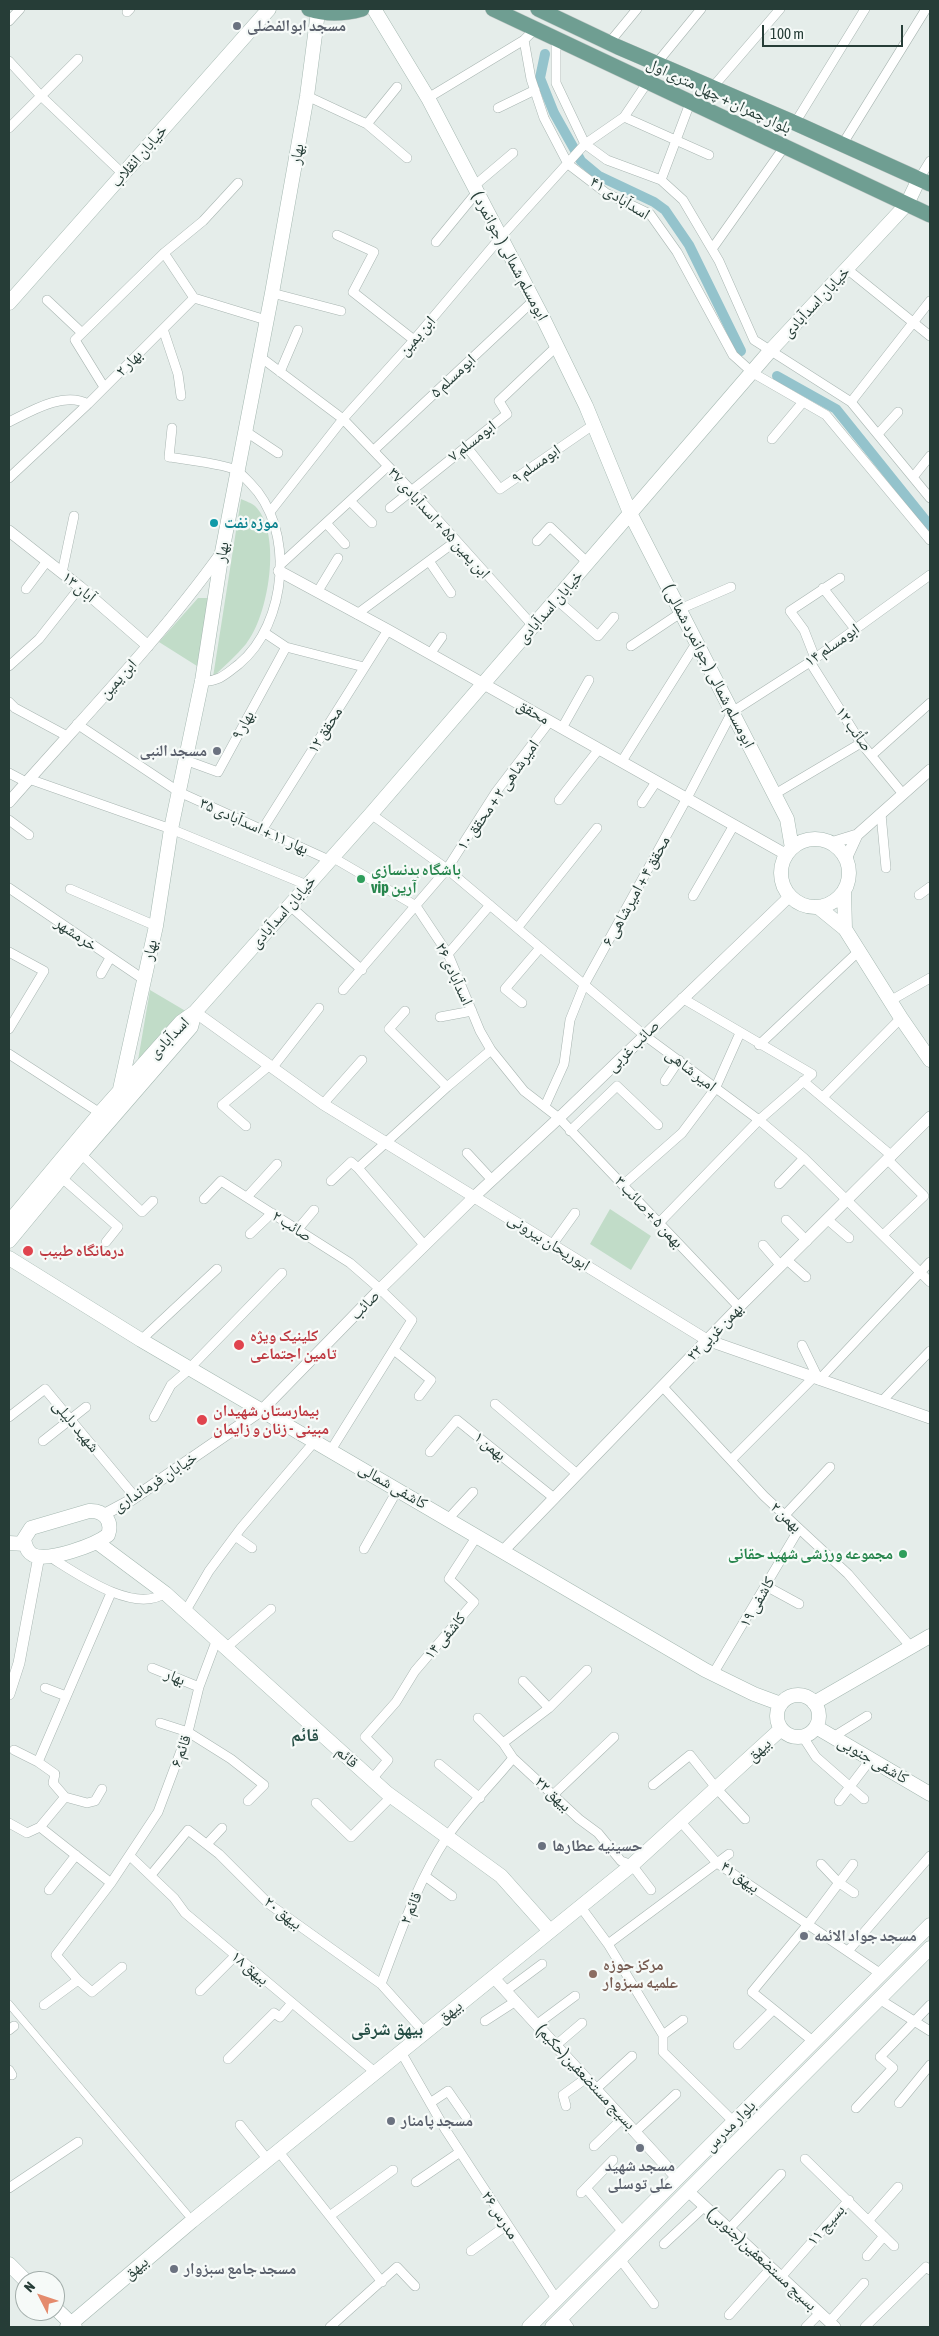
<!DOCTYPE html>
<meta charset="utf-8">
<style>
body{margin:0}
#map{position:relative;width:939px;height:2336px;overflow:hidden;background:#e5edea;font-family:"Asap Condensed",sans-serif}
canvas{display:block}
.frame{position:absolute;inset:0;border:10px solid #263d37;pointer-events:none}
.north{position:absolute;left:15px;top:2271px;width:50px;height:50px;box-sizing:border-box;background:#f6faf8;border:1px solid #a3aeab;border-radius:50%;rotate:311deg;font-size:14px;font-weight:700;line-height:20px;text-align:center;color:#263d37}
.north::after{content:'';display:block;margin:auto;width:18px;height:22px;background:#e48b6d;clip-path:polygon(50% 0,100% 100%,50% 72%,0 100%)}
.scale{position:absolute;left:762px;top:25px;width:141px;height:22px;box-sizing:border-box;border:2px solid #263d37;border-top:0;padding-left:6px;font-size:15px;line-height:18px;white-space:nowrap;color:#263d37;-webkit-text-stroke:4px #f6faf8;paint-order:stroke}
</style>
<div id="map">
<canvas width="939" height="2336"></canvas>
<div class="frame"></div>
<div class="north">N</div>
<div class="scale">100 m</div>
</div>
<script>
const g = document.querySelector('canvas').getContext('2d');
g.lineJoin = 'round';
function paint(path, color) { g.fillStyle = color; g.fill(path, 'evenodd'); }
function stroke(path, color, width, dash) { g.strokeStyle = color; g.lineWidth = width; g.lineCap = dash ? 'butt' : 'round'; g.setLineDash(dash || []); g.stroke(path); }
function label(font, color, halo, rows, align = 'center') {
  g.font = font + ' "Asap Condensed","Noto Naskh Arabic",sans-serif'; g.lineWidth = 4.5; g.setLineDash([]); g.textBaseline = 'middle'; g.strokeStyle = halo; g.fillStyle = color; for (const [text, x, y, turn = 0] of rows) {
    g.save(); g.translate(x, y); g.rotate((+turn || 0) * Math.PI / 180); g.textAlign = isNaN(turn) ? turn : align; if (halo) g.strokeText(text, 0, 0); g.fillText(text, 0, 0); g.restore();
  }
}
paint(new Path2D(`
 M 241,499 C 245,501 252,503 255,506 C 283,534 268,617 246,644 C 236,656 224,666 213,677 Z
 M 198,598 L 210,598 L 197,666 L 159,642 Z
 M 150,990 L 189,1013 L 137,1066 Z
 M 610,1209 L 651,1236 L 631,1270 L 590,1244 Z`), '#c1dcc8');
stroke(new Path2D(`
 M 545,54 L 540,78 L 554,113 L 581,161 L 599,176 L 654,202 L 665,210 L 689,245 L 741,351
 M 777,376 L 836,409 L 930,526`), '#94c3cc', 10);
const pedestrian = new Path2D(`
 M 9,2004 L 187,2214`);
const minor = new Path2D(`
 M 127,12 L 130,9
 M 9,21 L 20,9
 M 556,38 L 556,83 L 585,144 L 607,160 L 661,180 L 683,200 L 719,261 L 754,340 L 851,402 L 930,498
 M 524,40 L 531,79 L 544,118 L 568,164 L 606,193 L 650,214 L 677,252 L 733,355 L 753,373 L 826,415 L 930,540
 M 609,43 L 637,9
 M 9,61 L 41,96 L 123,174
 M 656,64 L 701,9
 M 712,88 L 780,9
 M 307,96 L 367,124 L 407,158
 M 428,98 L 524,40 L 535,29
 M 498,108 L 535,90
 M 624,117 L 709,155
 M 795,123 L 865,9
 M 367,124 L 397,87
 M 9,128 L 78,59
 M 842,145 L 926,9
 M 919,179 L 930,161
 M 661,180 L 690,103
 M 474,186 L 513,153
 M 337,235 L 374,252 L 353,292 L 414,340
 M 436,242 L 477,192
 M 712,249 L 785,146
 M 164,253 L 194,298
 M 847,269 L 930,336
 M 272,293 L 341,311
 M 47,300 L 81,332
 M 163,329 L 178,374 L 181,396
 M 259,356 L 343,419 L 411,490 L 534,627
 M 280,372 L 298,330
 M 104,387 L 75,340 L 164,253 L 203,221 L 238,183
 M 851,402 L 930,301
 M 9,422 C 31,411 64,391 88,404
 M 172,428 L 169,457 C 183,459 227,465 236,470 C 241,473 246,479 250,483 C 296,529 287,624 239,664 C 226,674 219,682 202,681
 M 245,431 L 278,453
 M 878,434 L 898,412
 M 772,439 L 803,402
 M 466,446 L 500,489 L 593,425
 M 374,450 L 533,301
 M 914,476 L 930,456
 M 9,478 L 88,404 L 194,298 L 266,320
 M 350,501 L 372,523
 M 390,508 L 507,414 L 499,401 L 556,347
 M 270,512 L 343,419 L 414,340 L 500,238 L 585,144 L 624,117 L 647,83
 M 326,523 L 345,544
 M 537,541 L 550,527 L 588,563
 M 429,561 L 451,593
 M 280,565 L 388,466
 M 62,573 L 74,516
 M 823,588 L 855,629
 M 26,589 L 47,561
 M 318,591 L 338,558
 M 557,600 L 598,636 L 614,617
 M 680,609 L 731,587
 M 357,614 L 456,541
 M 265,633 L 286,647 L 364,667
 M 631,646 L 682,612
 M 430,654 L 442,637
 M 815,658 L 804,630 L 790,611 L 840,578
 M 810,662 L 861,743 L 903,794
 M 9,666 L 39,639 L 80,587
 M 9,702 L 15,708 L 67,736
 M 77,724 L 179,792 L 329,860
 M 562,728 L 589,680
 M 872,755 L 930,703
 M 185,760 L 218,772 L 286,647
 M 622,761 L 697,642
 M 9,773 L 26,782
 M 29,779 L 171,829 L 307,885
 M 775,794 L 861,743
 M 559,800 L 599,749
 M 642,803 L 656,782
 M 371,814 L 447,869 L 644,1035 L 759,1120 L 804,1158 L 930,1282
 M 881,814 L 886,868
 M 9,820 L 29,835
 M 262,830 L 388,630
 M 332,857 L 416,906 L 448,954 L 480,1031 L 491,1050 L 524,1091 L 559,1118 L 739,1307
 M 9,888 L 143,979
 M 70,889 L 156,926
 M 919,895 L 930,887
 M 693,896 L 734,825
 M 289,905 L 362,970
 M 518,927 L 597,828
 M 9,952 L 44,971 L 9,1029
 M 448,954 L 490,905
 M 101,974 L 110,958
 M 343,990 L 447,869 L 496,792 L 550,721
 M 890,1001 L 930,978
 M 522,1003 L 505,989 L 540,948
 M 405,1011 L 389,1029 L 447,1087
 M 440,1017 L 472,1011
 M 759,1045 L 860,950
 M 9,1054 L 100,1113
 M 273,1067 L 319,1008
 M 665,1081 L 679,1060
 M 803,1081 L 892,1156
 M 823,1097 L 901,1018
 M 323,1104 L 362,1060
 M 545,1106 L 564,1064 L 570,1020 L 584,985 L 687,798 L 732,712 L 810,662 L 930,575
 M 246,1126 L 222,1105 L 270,1065
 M 570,1131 L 617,1086 L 658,1125
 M 467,1153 L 492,1180
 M 81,1154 L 142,1212 L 153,1201
 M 62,1178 L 118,1227 L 106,1242
 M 331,1181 L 351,1162 L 358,1168
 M 779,1184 L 804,1158
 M 623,1185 L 682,1133 L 715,1089 L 740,1033
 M 247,1197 L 277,1164
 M 204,1199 L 221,1181 L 350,1263 L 380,1289 L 412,1320 L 331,1450
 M 786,1220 L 807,1241
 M 828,1220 L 849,1238
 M 659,1223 L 759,1120 L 812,1074 L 682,998
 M 298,1229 L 314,1210
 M 250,1234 L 272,1213
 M 883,1235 L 924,1196 L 888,1160
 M 552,1245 L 575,1213
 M 763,1245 L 781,1266
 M 425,1246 L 358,1168 L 447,1087 L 491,1050
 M 787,1260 L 806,1277
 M 141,1340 L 217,1269
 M 802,1345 L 819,1380 L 930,1262
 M 394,1350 L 431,1380 L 419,1396
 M 662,1386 L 764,1496 L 848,1574 L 911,1647
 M 882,1401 L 930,1351
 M 495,1404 L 576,1473
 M 9,1417 L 45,1389 L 135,1497
 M 154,1417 L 171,1385 L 185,1373 L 282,1273
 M 43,1441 L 86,1407
 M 430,1452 L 457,1420 L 554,1498
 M 731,1460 L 813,1378
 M 784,1516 L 830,1467
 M 449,1518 L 473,1492
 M 235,1536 L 252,1548
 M 364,1549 L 398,1489
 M 50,1557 C 76,1573 134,1615 165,1593
 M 766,1586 L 799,1604
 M 185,1612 L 209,1571 L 241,1528 L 315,1441
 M 227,1647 L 271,1609
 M 152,1668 L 199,1687
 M 713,1674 L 799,1529
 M 45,1688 L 66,1696
 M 549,1708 L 587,1670
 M 478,1718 L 503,1743 L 513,1758 L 579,1819 L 598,1833 L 621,1861 L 632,1865 L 651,1890
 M 160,1723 L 188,1732 L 231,1759 L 264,1785 L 248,1801
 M 803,1737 L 816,1757 L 864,1799
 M 833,1737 L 867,1716
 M 503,1743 L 549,1708 L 523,1681
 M 14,1750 L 38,1762
 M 439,1764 L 480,1798
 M 372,1779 L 388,1760 L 365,1737 L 396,1702 L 415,1671 L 474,1602 L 449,1579 L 477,1536
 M 653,1785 L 690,1755 L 717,1789 L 745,1819
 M 554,1794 L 614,1737
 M 65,1797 L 87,1803 L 95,1801 L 102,1789
 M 839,1801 L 871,1759
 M 316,1803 L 351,1837 L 392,1796
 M 680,1821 L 717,1863 L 881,1974
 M 9,1823 L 27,1833 L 40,1827 L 111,1883 L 158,1812 L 188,1732 L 199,1687 L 217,1639
 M 40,1827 L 65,1797 L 53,1783 L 55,1774 L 38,1762 L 111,1593
 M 207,1844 L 222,1828
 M 130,1856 L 174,1898 L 185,1913 L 376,2073
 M 821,1864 L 838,1882 L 854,1893
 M 151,1875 L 188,1830 L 219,1854 L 269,1904 L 381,1984 L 424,2032
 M 425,1876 L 452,1896
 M 111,1883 L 56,1955 L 78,1980 L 92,1992 L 122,1967
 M 49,1890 L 76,1855
 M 580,1906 L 608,1944 L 663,2035
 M 608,1944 L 729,1854
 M 848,1951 L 930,1856
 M 381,1984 C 400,1934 417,1882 447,1837 C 466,1809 492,1784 513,1758
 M 507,1990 L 542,1964
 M 200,1991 L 236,1955
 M 879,1999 L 930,2031
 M 44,2005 L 78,1980
 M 485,2021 L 516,2001
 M 536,2025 L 575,1996
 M 9,2030 L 14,2026
 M 663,2035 L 663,2052 L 734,2122
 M 663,2035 L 683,2020
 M 814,2042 L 752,1992 L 808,1924 L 853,1864
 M 738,2045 L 773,2010
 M 555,2046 L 582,2023
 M 401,2052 L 445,2129 L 557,2300
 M 228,2059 L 274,2013 L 280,2017 L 292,2003
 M 9,2070 L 12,2075
 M 596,2089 L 632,2056
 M 430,2103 L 448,2091 L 466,2117
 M 899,2103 L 930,2065
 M 566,2106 L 563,2095 L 585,2079
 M 856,2108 L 893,2068 L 880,2057 L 930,2005
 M 240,2125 L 268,2160
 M 636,2131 L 676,2094
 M 594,2146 L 623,2118
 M 279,2152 L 382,2282
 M 805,2159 L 894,2246
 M 416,2182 L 460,2152
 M 9,2188 L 78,2142
 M 586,2188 L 624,2233
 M 581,2193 L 613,2160
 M 331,2215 L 393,2170
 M 869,2220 L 898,2187
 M 729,2229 L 781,2174
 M 664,2244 L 705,2206
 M 471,2251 L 507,2225
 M 867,2256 L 884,2236
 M 620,2259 L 654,2304
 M 781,2277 L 849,2200
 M 729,2315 L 771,2268
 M 562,2317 L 569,2327
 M 829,2322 L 864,2283
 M 330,2327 L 397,2267 L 415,2286
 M 806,2327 L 820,2313
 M 865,2327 L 926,2267 L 930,2270`);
const tertiary = new Path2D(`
 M 9,531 L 80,587 L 148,646
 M 279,571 L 388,630 L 787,855
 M 9,802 C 81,720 158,641 222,552
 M 831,843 L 857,835
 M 846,859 L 857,835 L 930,770
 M 195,1012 L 323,1104 L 707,1340 L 930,1418
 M 103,1515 L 131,1500 L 262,1410 L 380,1289 L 477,1194 L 559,1118 L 790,896
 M 504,1550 L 739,1307 L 930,1117
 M 9,1694 L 19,1663 L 39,1556
 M 493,1977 L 678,2179
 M 688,2191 L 835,2327`);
const secondary = new Path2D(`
 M 374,9 L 428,98 L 544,320 L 586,406 L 630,513 L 787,819 L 792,848
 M 9,303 L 269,9
 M781 873a34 34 0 1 1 68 0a34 34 0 1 1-68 0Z
 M 844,891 L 845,929
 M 818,907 L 845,929 L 901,1018 L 930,1060
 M 120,1089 L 156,926 L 171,829 L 202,681 L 222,552 L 272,293 L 307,96 L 318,12
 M 9,1222 L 100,1113 L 181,1022 L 195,1012 L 371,814 L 770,351 L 907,204 L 919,179
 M 9,1241 L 81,1154 L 191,1027 L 195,1012
 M 9,1258 L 141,1340 L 705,1670 L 754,1694 L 781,1704
 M 89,1511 C 104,1510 113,1521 108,1535 C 95,1545 49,1562 33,1555 C 27,1552 25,1545 24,1539 L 31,1528 Z
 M 9,1543 L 25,1544
 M 98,1543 L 165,1593 L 387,1793 L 501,1876 L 550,1931
 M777 1716a21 21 0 1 1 42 0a21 21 0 1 1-42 0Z
 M 814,1703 L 930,1636
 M 816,1727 L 930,1794
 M 9,2264 L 26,2281
 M 55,2308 L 75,2327
 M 67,2327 L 192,2221 L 632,1865 L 781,1729
 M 529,2327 L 930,1925
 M 552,2327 L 930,1948`);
const primary = new Path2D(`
 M 309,9 C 327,15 344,14 362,9
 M 493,9 L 930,215
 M 538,9 L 618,47 L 795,123 L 930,184`);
stroke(pedestrian, '#a8b5b1', 8);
stroke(minor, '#a8b5b1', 10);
stroke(tertiary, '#a8b5b1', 12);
stroke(secondary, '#a5b8b1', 15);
stroke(primary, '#c2c9c7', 16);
stroke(pedestrian, '#fff', 7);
stroke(minor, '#fff', 9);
stroke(tertiary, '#fff', 11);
stroke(secondary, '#fff', 14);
stroke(primary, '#6f9e92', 15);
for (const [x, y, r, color] of [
 [237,26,5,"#6b7280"],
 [214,523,5,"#0f9aa8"],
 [217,751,5,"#6b7280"],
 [361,879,5,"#2e9e5b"],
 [28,1251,6,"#e0444e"],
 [239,1345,6,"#e0444e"],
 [202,1420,6,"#e0444e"],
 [903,1554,5,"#2e9e5b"],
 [542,1846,5,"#6b7280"],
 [804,1936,5,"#6b7280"],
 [593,1974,5,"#8d6e63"],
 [391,2121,5,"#6b7280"],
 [640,2148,5,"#6b7280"],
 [174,2269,5,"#6b7280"]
]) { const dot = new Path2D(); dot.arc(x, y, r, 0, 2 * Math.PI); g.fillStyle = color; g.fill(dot); stroke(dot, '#f6faf8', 2); }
label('bold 16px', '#5b616d', '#f6faf8', [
 ["مسجد ابوالفضلی",247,26],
 ["مسجد النبی",207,751,"right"],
 ["حسینیه عطارها",552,1846],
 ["مسجد جواد الائمه",814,1936],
 ["مسجد پامنار",401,2121],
 ["مسجد شهید",640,2166,"center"],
 ["علی توسلی",640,2184,"center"],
 ["مسجد جامع سبزوار",184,2269]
], 'left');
label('16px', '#263d37', '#f6faf8', [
 ["بلوار چمران + چهل متری اول",719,96,25],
 ["بهار",297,154,-80],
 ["خیابان انقلاب",139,156,-49],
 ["اسدآبادی ۴۱",620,198,32],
 ["ابومسلم شمالی ( جوانمرد )",510,256,62],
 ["خیابان اسدآبادی",816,302,-47],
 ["ابن یمین",417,336,-49],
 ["بهار ۲",129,363,-45],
 ["ابومسلم ۵",453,376,-43],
 ["ابومسلم ۷",472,441,-38],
 ["ابومسلم ۹",536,464,-35],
 ["ابن یمین ۵۵ + اسدآبادی ۳۷",439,523,48],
 ["بهار",222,552,-80],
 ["۱۳ آبان",79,587,40],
 ["خیابان اسدآبادی",550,607,-49],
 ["ابومسلم ۱۴",832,645,-35],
 ["ابومسلم شمالی ( جوانمرد شمالی )",709,666,63],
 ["ابن یمین",118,679,-48],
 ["محقق",533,712,29],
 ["بهار ۹",243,725,-61],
 ["صأئب ۱۲",854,729,55],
 ["محقق ۱۲",325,730,-58],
 ["امیرشاهی ۲ + محقق ۱۰",498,795,-55],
 ["بهار ۱۱ + اسدآبادی ۳۵",254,826,24],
 ["محقق ۴ + امیرشاهی ۶",636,891,-61],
 ["خیابان اسدآبادی",283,912,-49],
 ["خرمشهر",76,934,34],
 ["بهار",150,950,-77],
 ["اسدآبادی ۲۶",454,974,65],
 ["اسدآبادی",169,1038,-46],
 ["صائب غربی",633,1046,-44],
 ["امیر شاهی",691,1070,38],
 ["بهمن ۵ + صائب ۳",649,1212,47],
 ["صائب ۲",292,1226,33],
 ["ابوریحان بیرونی",549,1242,32],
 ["صائب",365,1305,-46],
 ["۲۲بهمن غربی",715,1332,-46],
 ["شهید دلیلی",76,1426,50],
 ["بهمن ۱",490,1446,39],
 ["خیابان فرمانداری",155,1482,-33],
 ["کاشفی شمالی",393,1486,30],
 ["بهمن ۲",786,1517,43],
 ["کاشفی ۱۹",757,1602,-60],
 ["کاشفی ۱۴",445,1636,-50],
 ["بهار",175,1677,23],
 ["بیهق",759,1750,-43],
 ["قائم ۶",181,1751,-70],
 ["قائم",347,1757,42],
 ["کاشفی جنوبی",873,1760,30],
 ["بیهق ۲۲",553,1794,43],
 ["بیهق ۴۱",740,1877,35],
 ["قائم ۲",411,1908,-67],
 ["بیهق ۲۰",283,1913,38],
 ["بیهق ۱۸",250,1968,40],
 ["بیهق",450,2012,-39],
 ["بسیج مستضعفین(حکیم)",586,2077,47],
 ["بلوار مدرس",730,2126,-45],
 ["مدرس ۲۶",500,2215,57],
 ["بسیج ۱۱",826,2225,-49],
 ["بسیج مستضعفین(جنوبی)",762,2259,43],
 ["بیهق",136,2268,-40]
]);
label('bold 16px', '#0d838f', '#f6faf8', [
 ["موزه نفت",224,523]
], 'left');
label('bold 16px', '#27864d', '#f6faf8', [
 ["باشگاه بدنسازی",371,870],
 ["vip آرین",371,888],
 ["مجموعه ورزشی شهید حقانی",893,1554,"right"]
], 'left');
label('bold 16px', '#be3a42', '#f6faf8', [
 ["درمانگاه طبیب",39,1251],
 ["کلینیک ویژه",250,1336],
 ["تامین اجتماعی",250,1354],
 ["بیمارستان شهیدان",213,1411],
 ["مبینی - زنان و زایمان",213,1429]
], 'left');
label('bold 16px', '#785e54', '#f6faf8', [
 ["مرکز حوزه",603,1965],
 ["علمیه سبزوار",603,1983]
], 'left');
label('bold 18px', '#244d44', '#f6faf8', [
 ["قائم",305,1735],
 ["بیهق شرقی",387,2029]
]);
</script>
